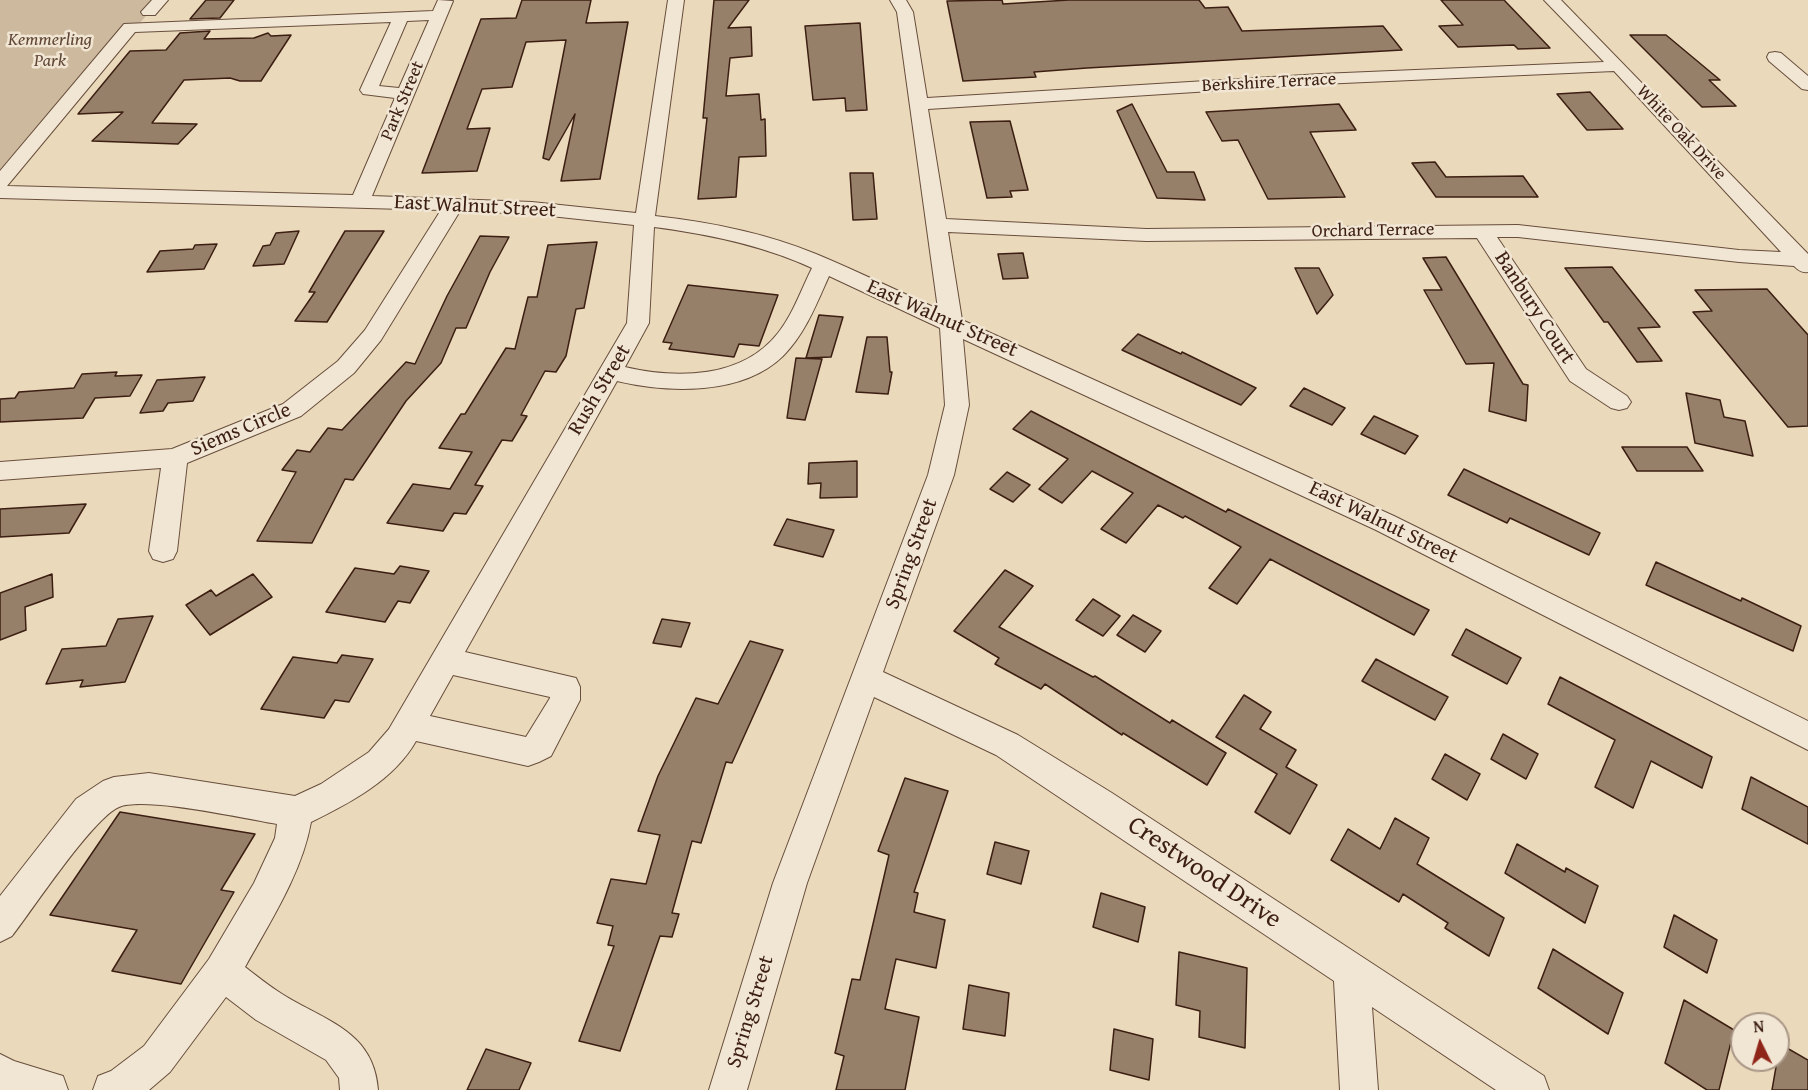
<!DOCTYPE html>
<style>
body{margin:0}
#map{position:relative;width:1808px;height:1090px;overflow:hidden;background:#ead9bb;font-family:"Gentium Book Plus",serif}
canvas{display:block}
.north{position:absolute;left:1730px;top:1012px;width:60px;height:60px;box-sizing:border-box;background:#f1e6d3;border:2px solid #a99686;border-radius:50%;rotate:355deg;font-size:16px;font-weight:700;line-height:24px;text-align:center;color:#3c1f12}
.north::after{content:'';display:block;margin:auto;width:21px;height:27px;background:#8f2418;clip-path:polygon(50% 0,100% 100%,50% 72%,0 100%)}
</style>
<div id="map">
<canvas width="1808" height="1090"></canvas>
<div class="north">N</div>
</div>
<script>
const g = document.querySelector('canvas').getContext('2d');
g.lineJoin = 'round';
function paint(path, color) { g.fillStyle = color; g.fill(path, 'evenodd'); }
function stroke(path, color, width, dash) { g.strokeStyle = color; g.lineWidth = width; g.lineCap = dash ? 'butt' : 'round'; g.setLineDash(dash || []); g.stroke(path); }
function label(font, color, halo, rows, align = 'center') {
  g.font = font + ' "Gentium Book Plus",serif'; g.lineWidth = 5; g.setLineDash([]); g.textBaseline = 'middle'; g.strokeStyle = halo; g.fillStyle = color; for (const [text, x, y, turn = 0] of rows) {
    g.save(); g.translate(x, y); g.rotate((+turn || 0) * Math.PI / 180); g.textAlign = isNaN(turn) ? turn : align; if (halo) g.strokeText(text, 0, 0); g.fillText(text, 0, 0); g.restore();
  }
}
paint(new Path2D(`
 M 0,0 L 160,0 L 0,183 Z`), '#ccb99e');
const building = new Path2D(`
 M 206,0 L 234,0 L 220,18 L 190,19 Z
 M 522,0 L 591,0 L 586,23 L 628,22 L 600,179 L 561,181 L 575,114 L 549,160 L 543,158 L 566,40 L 526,42 L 512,87 L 482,89 L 467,129 L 490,128 L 477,171 L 422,173 L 481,19 L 516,18 Z
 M 714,0 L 749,0 L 728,28 L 751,27 L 752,56 L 730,58 L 726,96 L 759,94 L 761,120 L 765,119 L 766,156 L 739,157 L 736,197 L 698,199 L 707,118 L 703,118 Z
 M 1002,0 L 1003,4 L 1069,0 L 1199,0 L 1205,8 L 1228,7 L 1242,31 L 1383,26 L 1402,50 L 1087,68 L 1034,72 L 1036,77 L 963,81 L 947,1 Z
 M 1441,0 L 1504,0 L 1550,48 L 1518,49 L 1514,45 L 1458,47 L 1439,26 L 1463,25 Z
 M 860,23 L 867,110 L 846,111 L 845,98 L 813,100 L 805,26 Z
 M 210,31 L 204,39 L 254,38 L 268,33 L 271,36 L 291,35 L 261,81 L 240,81 L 230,78 L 184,80 L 152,123 L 197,124 L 178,144 L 92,141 L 123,112 L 78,114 L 130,51 L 166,50 L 180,33 Z
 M 1630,35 L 1666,35 L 1720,80 L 1709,80 L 1736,106 L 1702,107 Z
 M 1590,92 L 1623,129 L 1587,130 L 1557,94 Z
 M 1132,104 L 1167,172 L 1194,172 L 1205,200 L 1157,198 L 1117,111 Z
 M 1339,104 L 1356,130 L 1310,132 L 1345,197 L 1268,199 L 1238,140 L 1222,141 L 1206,112 Z
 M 1010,121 L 1028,190 L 1010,191 L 1012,197 L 987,198 L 970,122 Z
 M 1435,162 L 1446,177 L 1523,176 L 1538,197 L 1436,197 L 1412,163 Z
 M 850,173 L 873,173 L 877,219 L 853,220 Z
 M 299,231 L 284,264 L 253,266 L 263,246 L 270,245 L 276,233 Z
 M 345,231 L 384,231 L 327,322 L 295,321 L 315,292 L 309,292 Z
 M 480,236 L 509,237 L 490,272 L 466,328 L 456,328 L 441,363 L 406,401 L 353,480 L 345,479 L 312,543 L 257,541 L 296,472 L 282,470 L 297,450 L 310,452 L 328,428 L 342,430 L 406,362 L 415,364 L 447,296 Z
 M 597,242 L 584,308 L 576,309 L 566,356 L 556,372 L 545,371 L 521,415 L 527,416 L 512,441 L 502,440 L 475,485 L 483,486 L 466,514 L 454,513 L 443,531 L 387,523 L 413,484 L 450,489 L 472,452 L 439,448 L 461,414 L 465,414 L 506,348 L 515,349 L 528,297 L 537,297 L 548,245 Z
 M 217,244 L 204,269 L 147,272 L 160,251 L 193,249 L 195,245 Z
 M 1023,253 L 1028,278 L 1003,279 L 998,254 Z
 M 1446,257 L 1523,384 L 1528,385 L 1526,421 L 1489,411 L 1494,363 L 1466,364 L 1424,290 L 1442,290 L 1423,258 Z
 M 1612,267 L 1660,327 L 1638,328 L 1662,361 L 1637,362 L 1608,322 L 1604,322 L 1565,268 Z
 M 1295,268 L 1319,268 L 1333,295 L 1317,314 Z
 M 688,285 L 778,295 L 759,346 L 739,344 L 734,357 L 669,349 L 672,343 L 663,342 Z
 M 1767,289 L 1808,335 L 1808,426 L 1788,427 L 1693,312 L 1712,311 L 1695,290 Z
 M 819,315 L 843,317 L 831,357 L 806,358 Z
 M 1138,334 L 1181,354 L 1182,352 L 1256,388 L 1241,405 L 1122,350 Z
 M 867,337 L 887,337 L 890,372 L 892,372 L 888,394 L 856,392 Z
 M 796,358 L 822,359 L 805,420 L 787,418 Z
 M 117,372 L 115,376 L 142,375 L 130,396 L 95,398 L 83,418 L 0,422 L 0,399 L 15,398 L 19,392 L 74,388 L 82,374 Z
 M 205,377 L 193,401 L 168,403 L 163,411 L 140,413 L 157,380 Z
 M 1304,388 L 1345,408 L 1332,425 L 1290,406 Z
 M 1686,393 L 1720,400 L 1724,417 L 1745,421 L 1753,456 L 1695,443 Z
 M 1031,411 L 1226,512 L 1228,509 L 1429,610 L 1414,635 L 1270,559 L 1237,604 L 1209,588 L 1241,547 L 1185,516 L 1183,518 L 1158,505 L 1126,543 L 1101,529 L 1133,493 L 1092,471 L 1062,503 L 1039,489 L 1068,459 L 1013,429 Z
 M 1374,416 L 1418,436 L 1405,454 L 1361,434 Z
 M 1622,447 L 1687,447 L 1703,471 L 1637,471 Z
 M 857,461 L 857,497 L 820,498 L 821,483 L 808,484 L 809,463 Z
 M 1464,469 L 1600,533 L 1589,555 L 1510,518 L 1507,523 L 1448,495 Z
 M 1007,472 L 1030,485 L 1013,502 L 990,489 Z
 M 86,504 L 69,533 L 0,537 L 0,509 Z
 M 787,519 L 834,530 L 823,557 L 774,545 Z
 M 1656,562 L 1741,601 L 1742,598 L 1801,626 L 1793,651 L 1646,585 Z
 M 400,566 L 429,571 L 410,603 L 398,601 L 385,622 L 326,612 L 355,568 L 394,574 Z
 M 1005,570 L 1033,586 L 999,627 L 1093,677 L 1095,676 L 1170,723 L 1172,720 L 1226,753 L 1207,785 L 1123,733 L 1122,735 L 1045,684 L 1041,689 L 995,664 L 999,658 L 954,631 Z
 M 52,574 L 53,597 L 25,607 L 26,630 L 0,640 L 0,593 Z
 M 253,574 L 272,597 L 210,635 L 186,605 L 211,590 L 216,596 Z
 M 1093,599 L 1120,616 L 1103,636 L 1076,620 Z
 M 1133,615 L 1161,631 L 1145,652 L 1117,635 Z
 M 153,616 L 125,682 L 80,687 L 83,680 L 46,684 L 62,649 L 106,646 L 118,619 Z
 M 662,619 L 690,623 L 681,647 L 653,643 Z
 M 1466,629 L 1521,658 L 1507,684 L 1452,655 Z
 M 750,641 L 783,650 L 732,763 L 726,762 L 701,843 L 692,841 L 672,913 L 679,914 L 672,937 L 660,936 L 620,1051 L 579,1041 L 614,946 L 608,945 L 613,926 L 597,923 L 611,879 L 646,884 L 660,835 L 638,831 L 658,776 L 696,698 L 718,704 Z
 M 342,655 L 373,659 L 349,702 L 335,700 L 324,718 L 261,709 L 293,657 L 337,663 Z
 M 1376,659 L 1448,697 L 1435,720 L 1362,681 Z
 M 1560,677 L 1712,757 L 1702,788 L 1651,761 L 1633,808 L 1595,787 L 1615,740 L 1548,704 Z
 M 1244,695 L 1271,712 L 1260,729 L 1296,750 L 1286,767 L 1317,785 L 1290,834 L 1255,812 L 1277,774 L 1216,737 Z
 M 1503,734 L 1538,754 L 1526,779 L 1491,759 Z
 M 1445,754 L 1480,774 L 1467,800 L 1432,779 Z
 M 1751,777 L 1808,807 L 1808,844 L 1742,809 Z
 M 905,778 L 948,791 L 914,892 L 918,893 L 914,912 L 945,920 L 936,968 L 896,959 L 885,1009 L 919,1017 L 905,1090 L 836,1090 L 844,1056 L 835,1053 L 852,979 L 860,980 L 889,855 L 878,851 Z
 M 120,812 L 255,834 L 221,890 L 234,892 L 181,984 L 112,971 L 137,930 L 50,915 Z
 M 1395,818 L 1429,838 L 1417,864 L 1504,918 L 1489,956 L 1445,928 L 1448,923 L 1403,894 L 1399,902 L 1331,860 L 1348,829 L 1380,849 Z
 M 995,842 L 1029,851 L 1021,884 L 987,874 Z
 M 1517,844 L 1565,872 L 1566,868 L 1598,886 L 1585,923 L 1505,873 Z
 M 1101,893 L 1145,907 L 1138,942 L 1093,927 Z
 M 1674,915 L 1717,940 L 1707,973 L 1664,947 Z
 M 1553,949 L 1623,993 L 1608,1034 L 1538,988 Z
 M 1179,952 L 1247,968 L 1245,1048 L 1199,1037 L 1200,1011 L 1176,1005 Z
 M 969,985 L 1009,993 L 1005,1036 L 963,1029 Z
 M 1684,1000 L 1734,1030 L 1719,1090 L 1707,1090 L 1665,1063 Z
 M 1114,1029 L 1153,1039 L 1149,1080 L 1110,1070 Z
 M 1780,1044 L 1808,1060 L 1808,1090 L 1772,1090 Z
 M 486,1049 L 531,1063 L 519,1090 L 467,1090 Z`);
paint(building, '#96806a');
stroke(building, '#3c1f12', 1.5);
const minor = new Path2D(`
 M 152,0 L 168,0 L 155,15 L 143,15 L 141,12 Z
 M 438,0 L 453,1 L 372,196 L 532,202 L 636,213 L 668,0 L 684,0 L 655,216 C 710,222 765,233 816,254 C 857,271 898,291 938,309 L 897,12 L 890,0 L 906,0 L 913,12 L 927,98 L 1321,74 L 1604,62 L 1544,0 L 1561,0 L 1808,254 L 1808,272 C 1802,273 1798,270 1794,266 L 1739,262 L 1518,237 L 1497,237 L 1586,369 L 1627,396 L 1631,402 L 1627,408 L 1619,410 L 1611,408 L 1570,381 L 1477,238 L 1146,241 L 948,232 L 962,320 L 1394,516 L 1808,721 L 1808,750 L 1376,530 L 963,339 L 969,405 L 954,475 L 883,672 L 1018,735 L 1112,793 L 1544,1076 L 1549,1090 L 1496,1090 L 1372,1007 L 1378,1090 L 1340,1090 L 1334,981 L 996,755 L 874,697 L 807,883 L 747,1090 L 709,1090 L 773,883 L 928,475 L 945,405 L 940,328 L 829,276 C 817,303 805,334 783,356 C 742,396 668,393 617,381 L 465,652 L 576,678 L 580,687 L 580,700 L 551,756 L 539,762 L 528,766 L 416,741 C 394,780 350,803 311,822 C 302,873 270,922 245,967 C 257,976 269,986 282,994 C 325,1021 374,1031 378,1090 L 340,1090 L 339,1078 L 326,1060 L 256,1020 L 226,997 L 170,1072 L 149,1090 L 93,1090 L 98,1076 L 111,1071 L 144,1046 L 209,959 L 254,883 L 275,838 L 277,824 C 246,819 145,796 119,807 C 93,818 33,909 12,936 L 0,942 L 0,896 L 76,799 L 103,781 L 114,777 L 149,773 L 295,796 L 321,784 L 369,752 L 389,729 L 627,323 L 634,225 L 532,214 L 460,211 L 381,340 L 354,373 L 301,416 L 187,463 L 177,551 L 173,559 L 163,562 L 153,559 L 149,551 L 161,468 L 0,480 L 0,462 L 172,449 L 283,404 L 338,361 L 365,330 L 441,210 L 0,198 L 0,171 L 124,24 L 433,11 ZM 429,20 L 399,88 L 379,86 L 407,21 ZM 391,22 L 360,90 L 363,94 L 395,98 L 353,195 L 7,186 L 135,32 ZM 1614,71 L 1781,252 L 1739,250 L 1518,225 L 1146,229 L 946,219 L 928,109 L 1321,84 ZM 654,227 C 708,234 762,245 812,268 C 801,290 793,314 778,333 C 742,379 676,379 625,367 L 649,323 ZM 453,675 L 550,697 L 550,698 L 526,737 L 430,716 Z
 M 1775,52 L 1781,53 L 1808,76 L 1808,90 L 1802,89 L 1769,61 L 1767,57 L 1769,53 Z
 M 0,1054 L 14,1061 L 63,1076 L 68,1090 L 0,1090 Z`);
stroke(minor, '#684e3c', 2);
paint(minor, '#f1e6d3');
label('italic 18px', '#604635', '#f1e6d3', [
 ["Kemmerling",50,40],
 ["Park",50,61]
]);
label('18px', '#3c1f12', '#f1e6d3', [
 ["Berkshire Terrace",1269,83,-3],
 ["Park Street",403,101,-67],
 ["White Oak Drive",1681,133,47],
 ["Orchard Terrace",1373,231,-1]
]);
label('21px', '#3c1f12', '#f1e6d3', [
 ["East Walnut Street",475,207,3],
 ["Banbury Court",1534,308,57],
 ["East Walnut Street",942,319,24],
 ["Rush Street",600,390,-59],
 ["Siems Circle",241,430,-23],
 ["East Walnut Street",1383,523,26],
 ["Spring Street",912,554,-70],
 ["Spring Street",751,1012,-73]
]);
label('26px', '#3c1f12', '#f1e6d3', [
 ["Crestwood Drive",1204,873,34]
]);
</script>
